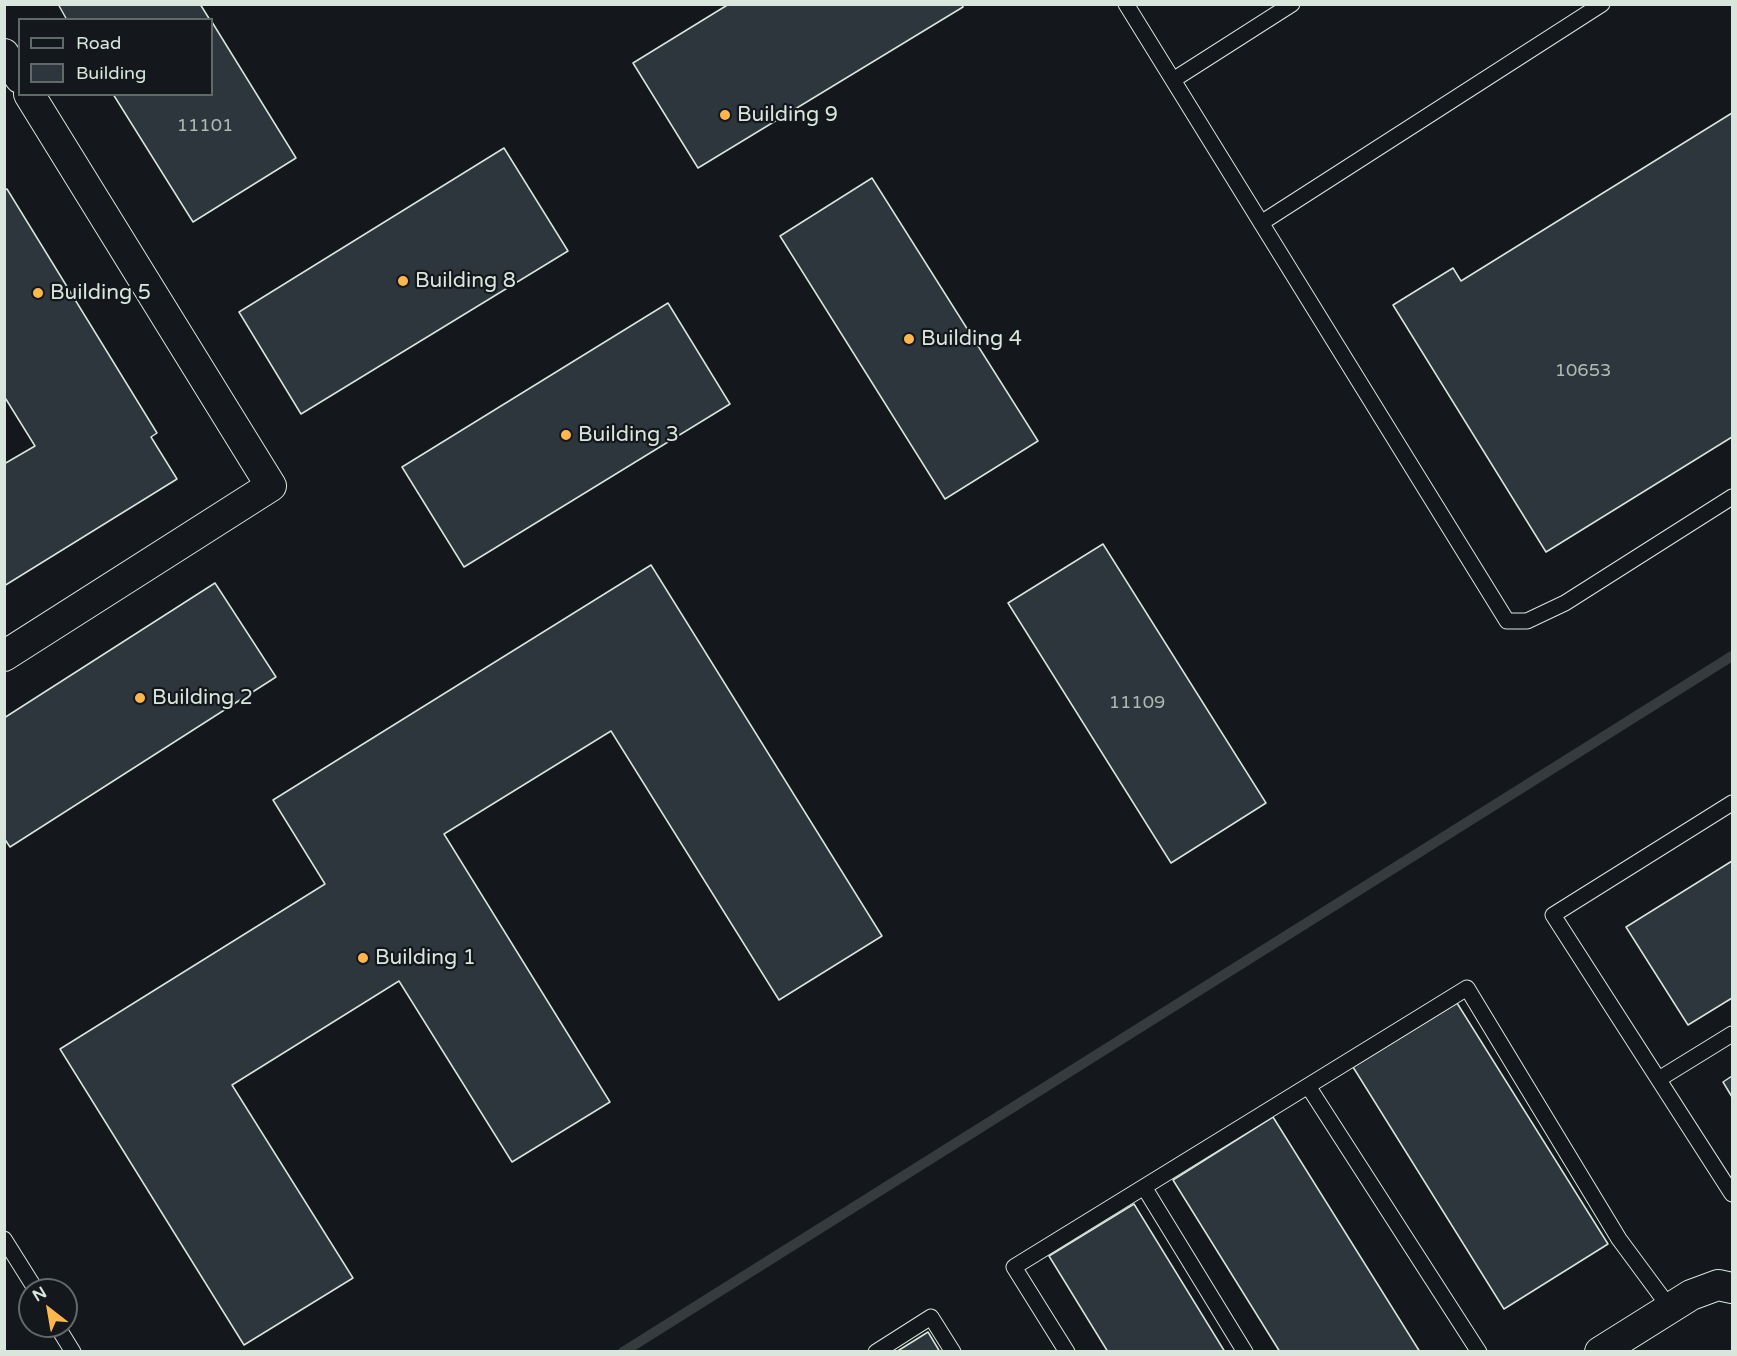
<!DOCTYPE html>
<style>
body{margin:0}
#map{position:relative;width:1737px;height:1356px;overflow:hidden;background:#14181c;font-family:"Varela Round",sans-serif}
canvas{display:block}
.frame{position:absolute;inset:0;border:6px solid #d8e6dc;pointer-events:none}
.legend{position:absolute;left:18px;top:18px;width:195px;height:78px;box-sizing:border-box;background:#14181c;border:2px solid #626a69;margin:0;padding:8px 10px;list-style:none;font-size:18px;color:#d8e6dc}
.legend li{display:flex;align-items:center;gap:12px;height:30px}
.legend b{width:30px;border:2px solid #626a69}
.north{position:absolute;left:18px;top:1278px;width:60px;height:60px;box-sizing:border-box;background:#14181c;border:2px solid #626a69;border-radius:50%;rotate:329deg;font-size:16px;font-weight:700;line-height:24px;text-align:center;color:#d8e6dc}
.north::after{content:'';display:block;margin:auto;width:21px;height:27px;background:#ffb74d;clip-path:polygon(50% 0,100% 100%,50% 72%,0 100%)}
</style>
<div id="map">
<canvas width="1737" height="1356"></canvas>
<div class="frame"></div>
<ul class="legend">
<li><b style="height:8px;background:#14181c"></b>Road</li>
<li><b style="height:16px;background:#2c363c"></b>Building</li>
</ul>
<div class="north">N</div>
</div>
<script>
const g = document.querySelector('canvas').getContext('2d');
g.lineJoin = 'round';
function stroke(path, color, width, dash) { g.strokeStyle = color; g.lineWidth = width; g.lineCap = dash ? 'butt' : 'round'; g.setLineDash(dash || []); g.stroke(path); }
function paint(path, color) { g.fillStyle = color; g.fill(path, 'evenodd'); }
function label(font, color, halo, rows, align = 'center') {
  g.font = font + ' "Varela Round",sans-serif'; g.lineWidth = 4.5; g.setLineDash([]); g.textBaseline = 'middle'; g.strokeStyle = halo; g.fillStyle = color; for (const [text, x, y, turn = 0] of rows) {
    g.save(); g.translate(x, y); g.rotate((+turn || 0) * Math.PI / 180); g.textAlign = isNaN(turn) ? turn : align; if (halo) g.strokeText(text, 0, 0); g.fillText(text, 0, 0); g.restore();
  }
}
stroke(new Path2D(`
 M 623,1352 L 1732,656`), '#363b3e', 10);
const building = new Path2D(`
 M 58,4 L 200,4 L 210,20 L 67,20 Z
 M 729,4 L 962,4 L 963,7 L 698,168 L 633,63 Z
 M 212,22 L 296,158 L 193,222 L 113,94 L 212,94 Z
 M 1732,113 L 1732,437 L 1546,552 L 1393,305 L 1453,268 L 1461,281 Z
 M 504,148 L 568,251 L 301,414 L 239,312 Z
 M 872,178 L 1038,441 L 945,499 L 780,236 Z
 M 7,189 L 157,433 L 151,437 L 177,479 L 4,586 L 4,464 L 35,446 L 4,396 L 4,190 Z
 M 668,303 L 730,404 L 464,567 L 402,467 Z
 M 1103,544 L 1266,803 L 1171,863 L 1008,603 Z
 M 651,565 L 882,936 L 779,1000 L 611,731 L 444,834 L 610,1102 L 512,1162 L 399,981 L 232,1085 L 353,1278 L 244,1345 L 60,1049 L 325,884 L 273,800 Z
 M 215,583 L 276,677 L 10,847 L 4,838 L 4,718 Z
 M 1732,861 L 1732,998 L 1688,1025 L 1626,927 Z
 M 1457,1003 L 1608,1244 L 1504,1309 L 1353,1067 Z
 M 1732,1076 L 1732,1097 L 1723,1082 Z
 M 1273,1117 L 1420,1352 L 1280,1352 L 1173,1180 Z
 M 1134,1204 L 1225,1352 L 1108,1352 L 1049,1256 Z
 M 928,1332 L 940,1352 L 896,1352 Z`);
paint(building, '#2c363c');
stroke(building, '#d8e6dc', 1.5);
const lane = new Path2D(`
 M 1126,4 L 1507,621 L 1527,621 L 1565,603 L 1732,497
 M 1173,80 L 1292,4
 M 1261,223 L 1602,4
 M 1732,803 L 1553,915 L 1732,1194
 M 1659,1079 L 1732,1034
 M 1308,1086 L 1479,1352
 M 1144,1187 L 1245,1352
 M 4,1239 L 36,1290
 M 57,1326 L 73,1352
 M 876,1352 L 931,1317 L 953,1352
 M 1067,1352 L 1014,1267 L 1467,988 L 1619,1239 L 1670,1308`);
const street = new Path2D(`
 M 4,54 L 20,78
 M 4,656 L 271,486 L 29,94
 M 1600,1352 L 1691,1295 L 1718,1285 L 1732,1288`);
stroke(lane, '#d8e6dc', 17);
stroke(street, '#d8e6dc', 32);
stroke(lane, '#14181c', 15);
stroke(street, '#14181c', 30);
for (const [x, y, r, color] of [
 [725,115,6,"#ffb74d"],
 [403,281,6,"#ffb74d"],
 [38,293,6,"#ffb74d"],
 [909,339,6,"#ffb74d"],
 [566,435,6,"#ffb74d"],
 [140,698,6,"#ffb74d"],
 [363,958,6,"#ffb74d"]
]) { const dot = new Path2D(); dot.arc(x, y, r, 0, 2 * Math.PI); g.fillStyle = color; g.fill(dot); stroke(dot, '#14181c', 2); }
label('18px', '#adbab4', null, [
 ["11101",205,126],
 ["10653",1583,371],
 ["11109",1137,703]
]);
label('21px', '#d8e6dc', '#14181c', [
 ["Building 9",737,115],
 ["Building 8",415,281],
 ["Building 5",50,293],
 ["Building 4",921,339],
 ["Building 3",578,435],
 ["Building 2",152,698],
 ["Building 1",375,958]
], 'left');
</script>
